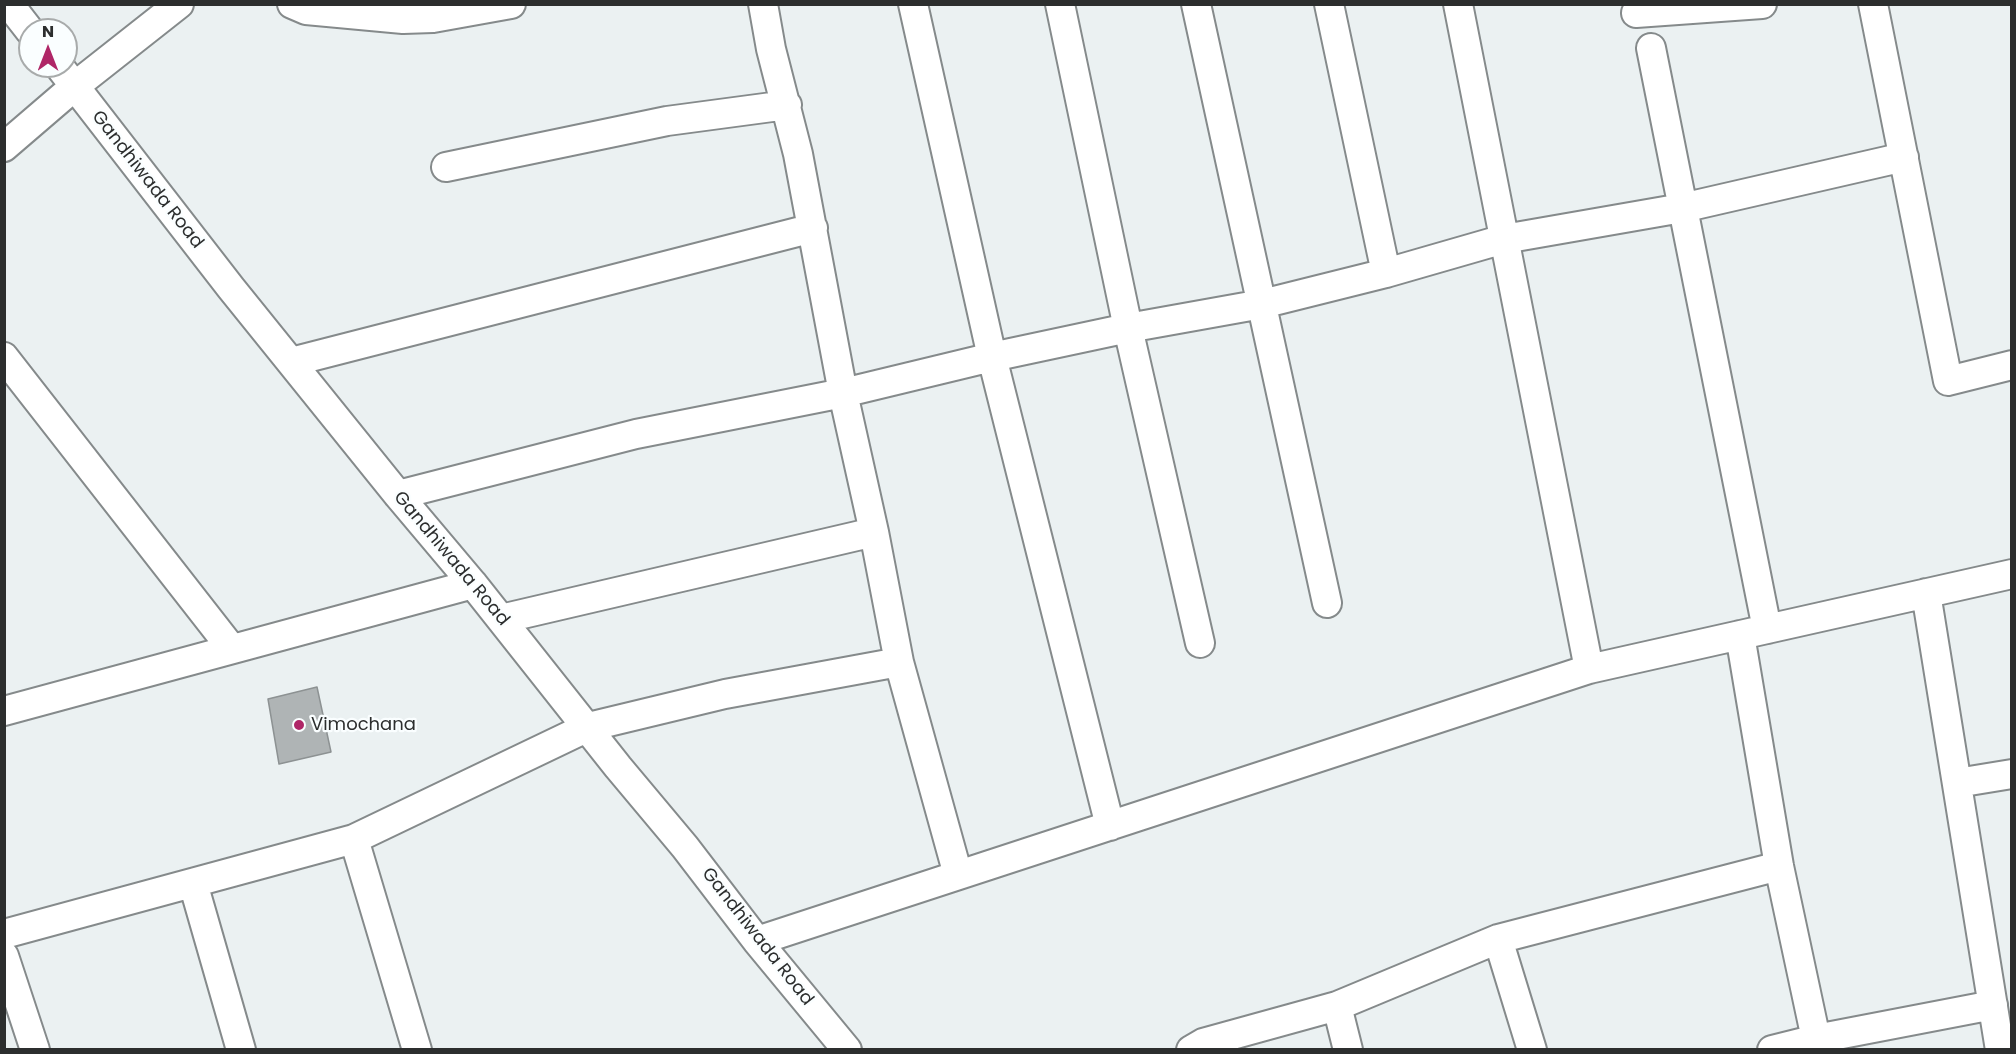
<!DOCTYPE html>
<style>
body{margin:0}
#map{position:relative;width:2016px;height:1054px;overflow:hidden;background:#ebf1f2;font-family:Poppins,sans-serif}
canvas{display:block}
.frame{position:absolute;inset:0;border:6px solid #2c2e2e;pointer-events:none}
.north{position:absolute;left:18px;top:18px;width:60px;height:60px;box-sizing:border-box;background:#fafeff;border:2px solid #a8abab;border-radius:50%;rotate:0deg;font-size:16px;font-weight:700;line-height:24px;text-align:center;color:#2c2e2e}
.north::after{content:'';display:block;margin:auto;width:21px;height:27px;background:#af2667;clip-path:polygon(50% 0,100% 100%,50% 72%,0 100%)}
</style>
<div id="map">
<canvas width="2016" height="1054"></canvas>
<div class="frame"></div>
<div class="north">N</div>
</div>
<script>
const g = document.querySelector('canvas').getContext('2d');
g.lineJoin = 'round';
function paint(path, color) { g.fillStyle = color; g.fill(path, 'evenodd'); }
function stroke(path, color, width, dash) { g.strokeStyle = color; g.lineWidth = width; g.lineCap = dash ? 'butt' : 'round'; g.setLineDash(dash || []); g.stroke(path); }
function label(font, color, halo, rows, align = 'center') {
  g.font = font + ' Poppins,sans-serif'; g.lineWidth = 4.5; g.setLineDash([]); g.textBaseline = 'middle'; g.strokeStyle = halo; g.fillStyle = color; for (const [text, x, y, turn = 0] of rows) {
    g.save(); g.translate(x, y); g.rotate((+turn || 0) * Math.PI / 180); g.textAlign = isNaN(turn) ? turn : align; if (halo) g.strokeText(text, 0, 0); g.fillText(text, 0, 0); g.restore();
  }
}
const building = new Path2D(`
 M 317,687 L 331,752 L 279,764 L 268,699 Z`);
paint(building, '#afb4b5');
stroke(building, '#8d9293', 1.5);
const street = new Path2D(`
 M 9,4 L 30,31
 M 292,4 L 306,10 L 403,19 L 433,18 L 511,4
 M 763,4 L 771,49 L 798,154 L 843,393 L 874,532 L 899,662 L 958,875
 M 913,4 L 992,357 L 1110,826
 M 1060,4 L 1128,328 L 1200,643
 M 1196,4 L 1327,603
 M 1329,4 L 1386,273
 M 1458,4 L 1589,669
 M 1873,4 L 1948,381 L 2012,365
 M 1636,13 L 1762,4
 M 1651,48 L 1767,629
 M 59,66 L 231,288 L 398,495 L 473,584 L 618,767 L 685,847 L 757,941 L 847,1050
 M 4,147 L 75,86 L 179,4
 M 446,167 L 667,121 L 787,105
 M 4,357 L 232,649
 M 291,362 L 813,228
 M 398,495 L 636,434 L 843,393 L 992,357 L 1128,328 L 1262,304 L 1386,273 L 1504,239 L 1682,208 L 1904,157
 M 1926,593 L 2000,1050
 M 501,619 L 874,532
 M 1740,635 L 1779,866 L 1816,1039
 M 4,711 L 473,584
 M 1957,783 L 2012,774
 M 354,839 L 417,1050
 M 193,883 L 241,1050
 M 4,934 L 354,839 L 588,727 L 725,694 L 899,662
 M 1498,939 L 1532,1050
 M 757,941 L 1589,669 L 2012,574
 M 4,956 L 35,1050
 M 1337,1006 L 1348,1050
 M 1191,1050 L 1203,1043 L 1337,1006 L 1498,939 L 1779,866
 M 1772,1050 L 1816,1039 L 1993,1005`);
stroke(street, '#858a8b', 32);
stroke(street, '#fff', 28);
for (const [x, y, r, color] of [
 [299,725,6,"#af2667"]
]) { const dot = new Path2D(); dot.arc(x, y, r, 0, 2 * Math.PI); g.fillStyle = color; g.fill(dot); stroke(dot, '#fafeff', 2); }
label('18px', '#2c2e2e', '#fafeff', [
 ["Gandhiwada Road",147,180,52],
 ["Gandhiwada Road",451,559,50],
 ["Gandhiwada Road",757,937,52]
]);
label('18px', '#2c2e2e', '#fafeff', [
 ["Vimochana",311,725]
], 'left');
</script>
